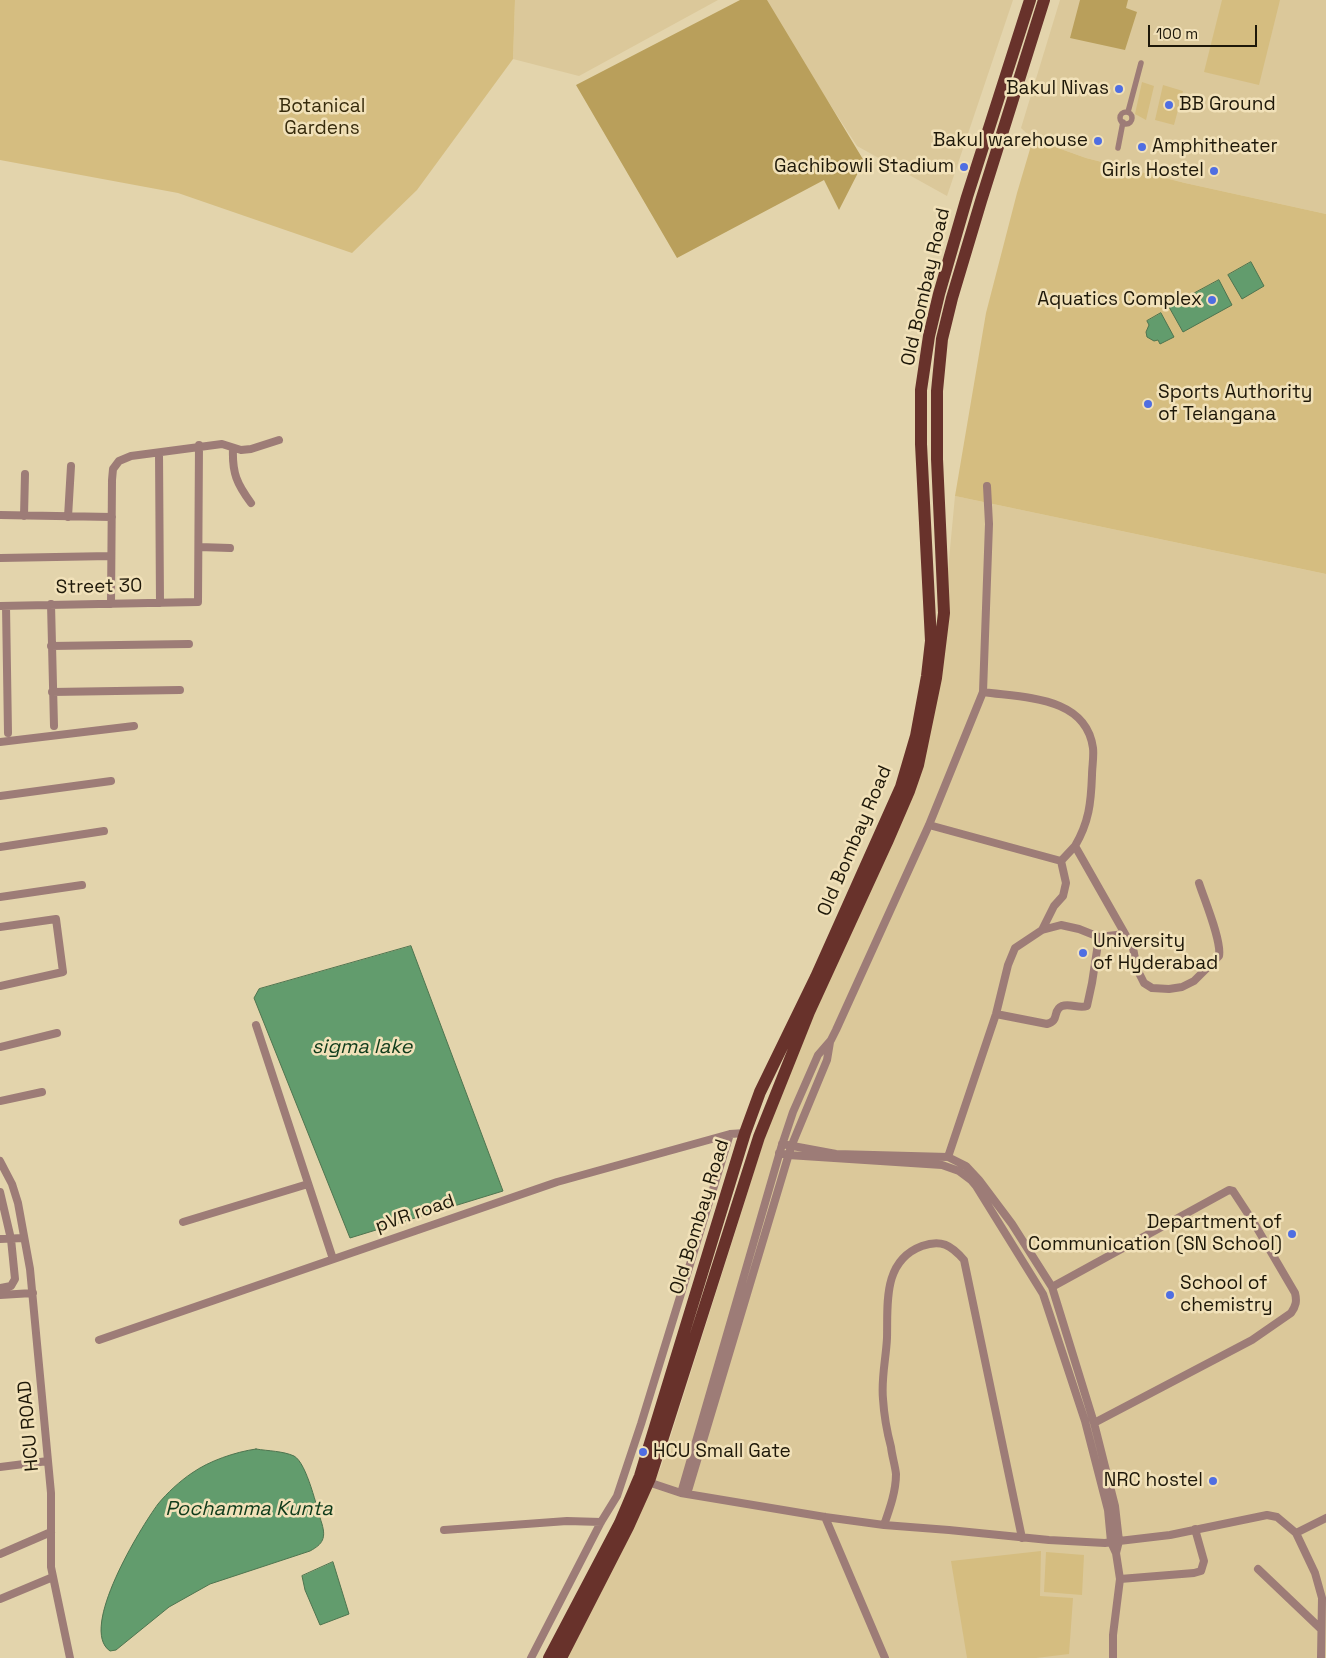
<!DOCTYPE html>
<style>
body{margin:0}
#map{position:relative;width:1326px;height:1658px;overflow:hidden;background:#e3d4ac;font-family:"Space Grotesk",sans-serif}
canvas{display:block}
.scale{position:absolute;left:1148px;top:25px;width:109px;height:22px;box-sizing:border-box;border:2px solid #1e1809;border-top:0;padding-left:6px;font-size:15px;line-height:18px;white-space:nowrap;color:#1e1809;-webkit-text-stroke:4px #f1e1b9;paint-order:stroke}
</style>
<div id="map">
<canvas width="1326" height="1658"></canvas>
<div class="scale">100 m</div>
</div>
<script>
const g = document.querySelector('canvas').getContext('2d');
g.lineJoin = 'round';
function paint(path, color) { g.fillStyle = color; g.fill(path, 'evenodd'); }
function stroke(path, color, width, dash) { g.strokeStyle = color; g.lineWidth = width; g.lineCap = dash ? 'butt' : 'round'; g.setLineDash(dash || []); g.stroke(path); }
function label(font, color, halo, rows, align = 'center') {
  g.font = font + ' "Space Grotesk",sans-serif'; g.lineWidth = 5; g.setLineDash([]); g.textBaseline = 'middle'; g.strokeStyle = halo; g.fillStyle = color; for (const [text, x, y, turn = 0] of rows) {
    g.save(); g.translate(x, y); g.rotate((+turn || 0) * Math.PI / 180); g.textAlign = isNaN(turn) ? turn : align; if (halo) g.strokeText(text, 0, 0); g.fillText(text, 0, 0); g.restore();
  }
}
paint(new Path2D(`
 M 515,0 L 718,0 L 579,76 L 513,59 Z
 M 762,0 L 1013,0 L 947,196 L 857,146 Z
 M 1060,0 L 1326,0 L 1326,214 L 1185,183 L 1086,158 L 1033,139 L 1021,128 Z
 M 955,496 L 1326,574 L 1326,1658 L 567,1658 L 631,1531 L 661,1467 L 772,1115 L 909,791 L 944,613 Z`), '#dbc89a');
paint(new Path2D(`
 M 0,0 L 515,0 L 513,59 L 417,190 L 352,253 L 178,193 L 0,160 Z
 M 1222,0 L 1280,0 L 1259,85 L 1204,72 Z
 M 1142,82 L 1154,86 L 1146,120 L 1135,114 Z
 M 1163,85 L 1183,91 L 1174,125 L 1155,120 Z
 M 1033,139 L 1086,158 L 1185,183 L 1326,214 L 1326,574 L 955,496 L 986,313 L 1017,193 Z
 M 1041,1551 L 1040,1596 L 1073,1598 L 1069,1654 L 1036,1658 L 967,1658 L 951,1561 Z
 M 1046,1552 L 1084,1555 L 1082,1595 L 1044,1592 Z`), '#d5bd80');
paint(new Path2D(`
 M 740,0 L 767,0 L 864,161 L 839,210 L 824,180 L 677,258 L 576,85 Z
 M 1080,0 L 1128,0 L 1126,8 L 1137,12 L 1125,50 L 1070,38 Z`), '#b99f5b');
const water = new Path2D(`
 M 1251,262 L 1264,286 L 1242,299 L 1228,275 Z
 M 1219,280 L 1232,305 L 1183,332 L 1169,307 Z
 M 1161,313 L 1174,337 L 1160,344 L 1158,340 L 1154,341 L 1147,337 L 1146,332 L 1149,325 L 1147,321 Z
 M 411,946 L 503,1191 L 350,1238 L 254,998 L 259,989 Z
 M 256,1449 C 268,1451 283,1451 294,1456 C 307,1463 317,1509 322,1524 C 326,1538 323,1544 310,1551 L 210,1584 L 169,1607 L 116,1650 L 110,1651 C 78,1629 141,1527 158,1504 C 167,1493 180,1481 192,1473 C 209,1461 235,1452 256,1449 Z
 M 333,1562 L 349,1614 L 320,1625 L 305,1590 L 302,1576 Z`);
paint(water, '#629c6d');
stroke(water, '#4e744f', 1);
stroke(new Path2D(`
 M 1128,112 L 1141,63
 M1120 118a6 6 0 1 1 12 0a6 6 0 1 1-12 0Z
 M 1118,148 L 1123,122`), '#9d7c77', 5.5);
stroke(new Path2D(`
 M 233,449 C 232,473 237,484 251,503
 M 159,453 L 160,603
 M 0,515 L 112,517
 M 24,516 L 25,474
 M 68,517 L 71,466
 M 199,547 L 230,548
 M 0,558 L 111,556
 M 51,604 L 54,726
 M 111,604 L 112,480 L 113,469 L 119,461 L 131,456 L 222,444 L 241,450 L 251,449 L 279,440
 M 0,606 L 198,602 L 199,445
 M 6,606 L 8,733
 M 51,646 L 189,644
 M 52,692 L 180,690
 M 983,692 C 1024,698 1086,696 1093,748 C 1094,757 1092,767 1092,775 C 1091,803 1089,822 1075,846 L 1133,948 L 1137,969 L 1144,983 L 1152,988 L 1169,989 L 1182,987 L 1194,981 L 1219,956 C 1222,941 1204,899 1199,883
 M 0,742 L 134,726
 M 0,796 L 111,781
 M 929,825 L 1061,861
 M 0,847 L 104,831
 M 0,897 L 82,885
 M 0,927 L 56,919 L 63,972 L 0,986
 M 1042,930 L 1054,906 L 1063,896 L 1066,883 L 1061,861 L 1075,846
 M 996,1014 L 1047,1024 C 1060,1021 1052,1010 1062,1006 C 1070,1003 1079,1009 1087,1006 L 1092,983 L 1099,937
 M 256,1025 L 333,1259
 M 0,1047 L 57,1033
 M 0,1101 L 42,1092
 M 779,1153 L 788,1155 L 942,1165 L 959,1171 L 971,1180 L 976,1186 L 1043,1294 L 1085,1421 L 1108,1510 L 1111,1542 L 1116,1553 L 1119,1541 L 1115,1506 L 1094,1423 L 1052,1287 L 1012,1224 L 979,1180 L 966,1166 L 948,1157 L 836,1154 L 782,1144
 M 948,1157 L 996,1014 L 1008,965 L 1015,948 L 1042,930 L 1061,925 L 1079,929 L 1099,937 L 1125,934
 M 0,1161 L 12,1184 L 18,1203 L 30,1269 L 51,1493 L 51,1567 L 70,1658
 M 0,1192 L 11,1239 L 15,1279 L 11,1286 L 0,1288
 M 183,1222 L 308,1184
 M 0,1239 L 24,1238
 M 1052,1287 L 1229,1190 L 1233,1191 L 1254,1223 L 1295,1293 C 1297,1301 1296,1306 1291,1313 L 1252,1340 L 1094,1423
 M 0,1295 L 33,1293
 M 99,1340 L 557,1182 L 730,1134 L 745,1133
 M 0,1467 L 48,1461
 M 648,1482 L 681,1493 L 825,1517 L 884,1525 L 949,1530 L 1049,1540 L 1105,1543 L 1119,1541 L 1170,1535 L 1267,1515 L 1277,1517 L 1296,1533 L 1326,1518
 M 681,1493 L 781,1148 L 793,1112 L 818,1055 L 831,1040 L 836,1030 L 929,825 L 983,692 L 989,524 L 987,486
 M 687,1494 L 791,1147 L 827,1060 L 830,1042
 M 825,1517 L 885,1658
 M 884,1525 C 890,1508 896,1491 896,1474 C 895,1465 892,1456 891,1447 C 887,1432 884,1415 883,1399 C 881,1378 886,1359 887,1338 C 888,1305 882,1261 922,1246 C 941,1239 951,1245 964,1260 L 1022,1538
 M 444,1530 L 567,1521 L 601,1522
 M 1296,1533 L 1315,1573 L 1322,1598 L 1321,1658
 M 0,1554 L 51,1532
 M 1258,1569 L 1321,1629
 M 1120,1579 L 1194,1573 L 1201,1571 L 1204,1561 L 1195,1529
 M 0,1599 L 53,1577
 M 531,1658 L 601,1522 L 617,1496 L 641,1424 L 730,1134
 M 1113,1658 L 1113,1635 L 1120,1579 L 1116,1553`), '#9d7c77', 8);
stroke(new Path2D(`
 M 549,1658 L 620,1523 L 640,1476 L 745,1133 L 760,1092 L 816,977 L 901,787 L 916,736 L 927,676 L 931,641 L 921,444 L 921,390 L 929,336 L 939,294 L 967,197 L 1030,0
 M 561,1658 L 628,1527 L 650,1478 L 759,1137 L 809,1012 L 887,842 L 909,791 L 918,765 L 936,678 L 944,613 L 937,459 L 937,391 L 942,339 L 952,298 L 981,201 L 1044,0`), '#68322b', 12);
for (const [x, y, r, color] of [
 [1119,89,5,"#4f6ee2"],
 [1169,105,5,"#4f6ee2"],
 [1098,141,5,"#4f6ee2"],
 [1142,147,5,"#4f6ee2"],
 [964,167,5,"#4f6ee2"],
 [1214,171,5,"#4f6ee2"],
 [1212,300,5,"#4f6ee2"],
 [1148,404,5,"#4f6ee2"],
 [1083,953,5,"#4f6ee2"],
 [1292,1234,5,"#4f6ee2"],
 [1170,1295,5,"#4f6ee2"],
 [643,1452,5,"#4f6ee2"],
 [1213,1481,5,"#4f6ee2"]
]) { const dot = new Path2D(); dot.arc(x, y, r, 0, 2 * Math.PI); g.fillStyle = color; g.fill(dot); stroke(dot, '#f1e1b9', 2); }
label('19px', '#1e1809', '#f1e1b9', [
 ["Bakul Nivas",1109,89],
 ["BB Ground",1179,105,"left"],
 ["Bakul warehouse",1088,141],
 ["Amphitheater",1152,147,"left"],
 ["Gachibowli Stadium",954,167],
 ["Girls Hostel",1204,171],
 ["Aquatics Complex",1202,300],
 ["Sports Authority",1158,393,"left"],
 ["of Telangana",1158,415,"left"],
 ["University",1093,942,"left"],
 ["of Hyderabad",1093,964,"left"],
 ["Department of",1282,1223],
 ["Communication (SN School)",1282,1245],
 ["School of",1180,1284,"left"],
 ["chemistry",1180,1306,"left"],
 ["HCU Small Gate",653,1452,"left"],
 ["NRC hostel",1203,1481]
], 'right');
label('19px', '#382c0d', '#f1e1b9', [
 ["Botanical",322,107],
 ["Gardens",322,129]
]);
label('19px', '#1e1809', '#f1e1b9', [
 ["Old Bombay Road",926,287,-77],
 ["Street 30",99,587,-1],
 ["Old Bombay Road",855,841,-67],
 ["pVR road",415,1214,-19],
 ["Old Bombay Road",700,1217,-73],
 ["HCU ROAD",29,1426,-95]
]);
label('italic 20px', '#0f3b1b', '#f1e1b9', [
 ["sigma lake",362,1048],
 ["Pochamma Kunta",249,1510]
]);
</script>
